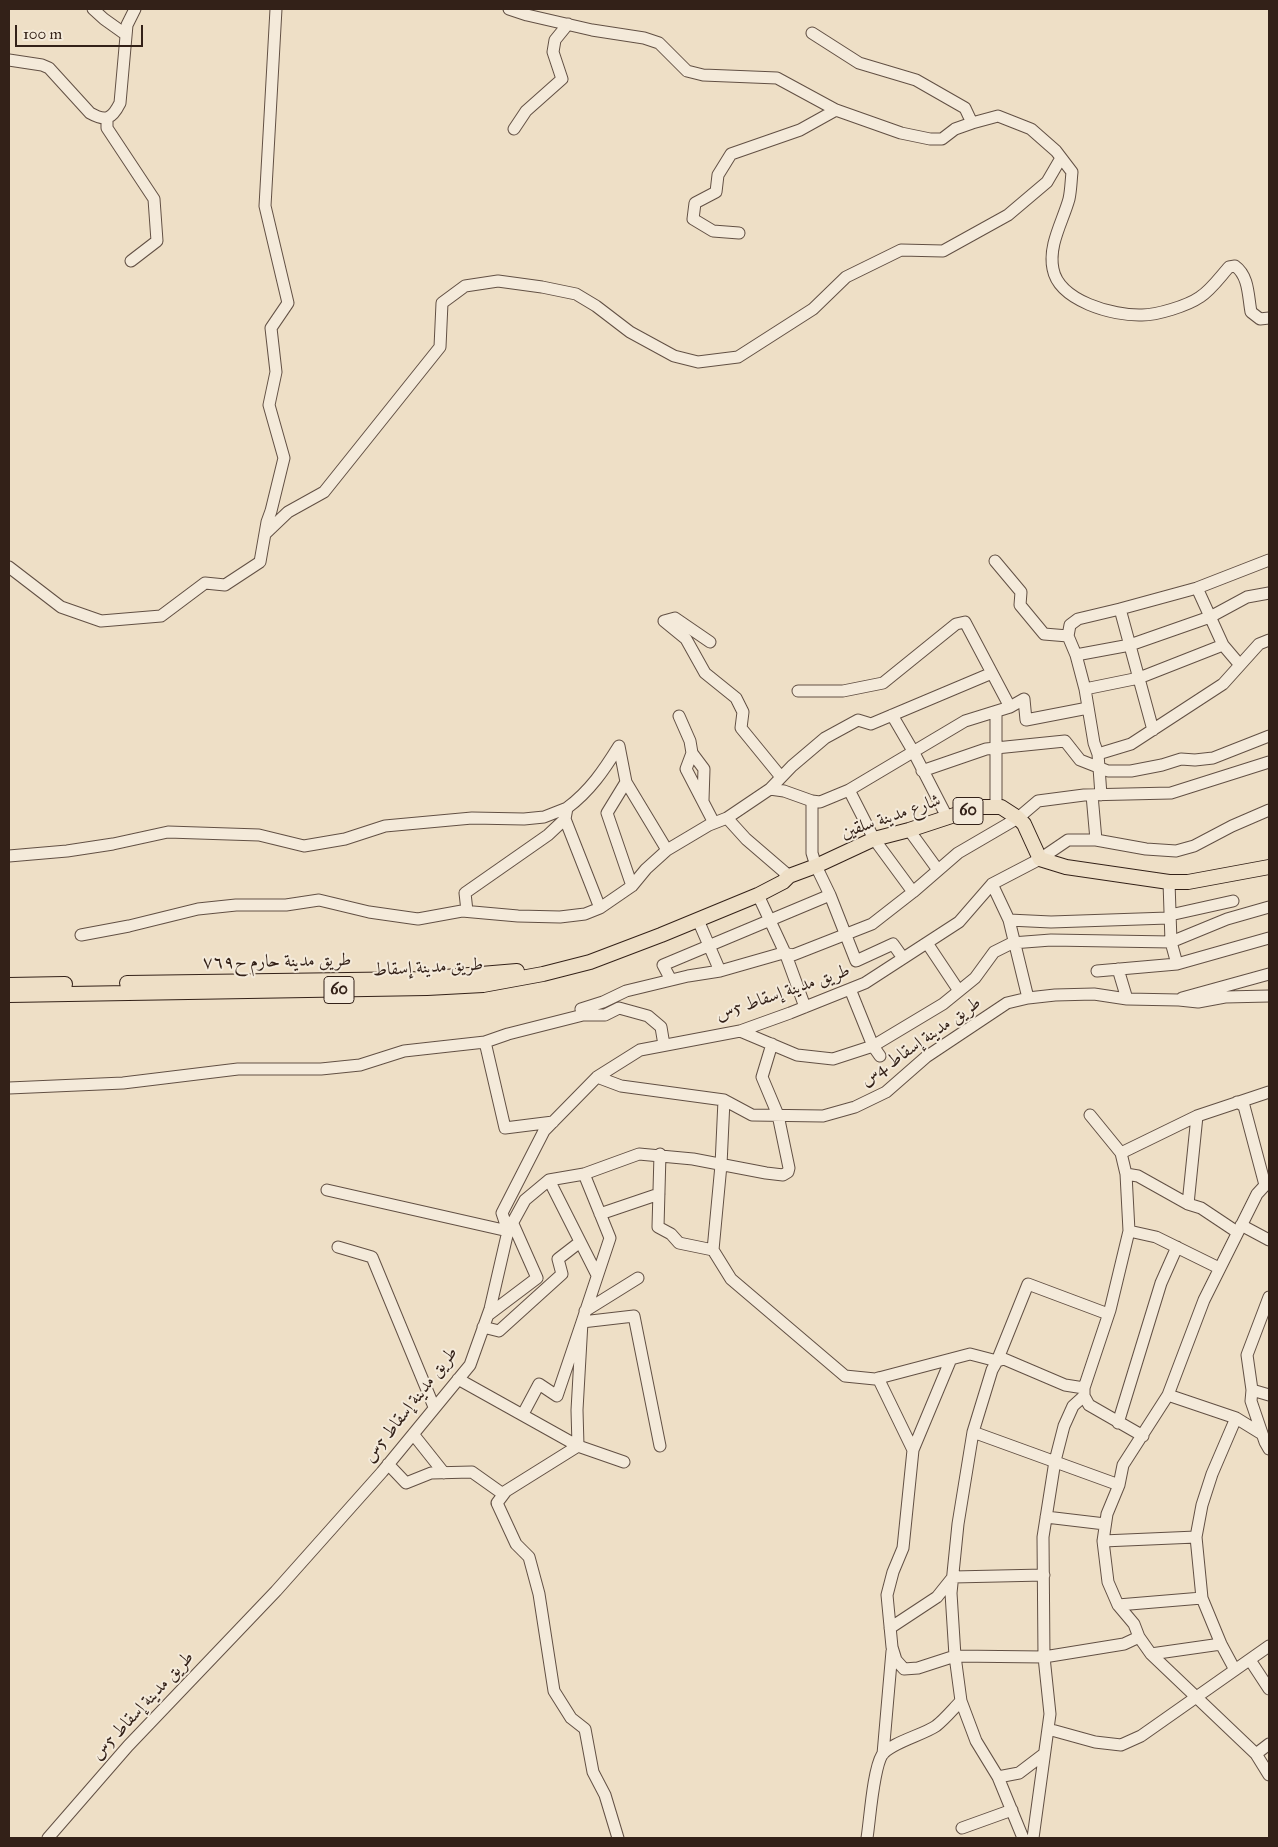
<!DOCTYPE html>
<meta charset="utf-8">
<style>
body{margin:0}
#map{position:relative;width:1278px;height:1847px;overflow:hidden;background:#eedfc6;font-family:"IM FELL Great Primer",serif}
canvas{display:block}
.frame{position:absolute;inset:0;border:10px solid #332118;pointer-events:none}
.scale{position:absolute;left:15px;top:25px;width:128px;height:22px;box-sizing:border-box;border:2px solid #332118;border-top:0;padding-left:6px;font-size:15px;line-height:18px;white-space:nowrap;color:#332118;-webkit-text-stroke:4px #f4eada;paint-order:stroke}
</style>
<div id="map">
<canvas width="1278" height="1847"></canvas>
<div class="frame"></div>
<div class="scale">100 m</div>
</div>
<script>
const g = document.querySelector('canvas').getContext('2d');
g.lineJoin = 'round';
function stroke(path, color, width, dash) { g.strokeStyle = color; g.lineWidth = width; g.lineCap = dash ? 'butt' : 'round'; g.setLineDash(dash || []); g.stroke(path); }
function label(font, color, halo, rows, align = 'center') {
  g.font = font + ' "IM FELL Great Primer",Amiri,serif'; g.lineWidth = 4; g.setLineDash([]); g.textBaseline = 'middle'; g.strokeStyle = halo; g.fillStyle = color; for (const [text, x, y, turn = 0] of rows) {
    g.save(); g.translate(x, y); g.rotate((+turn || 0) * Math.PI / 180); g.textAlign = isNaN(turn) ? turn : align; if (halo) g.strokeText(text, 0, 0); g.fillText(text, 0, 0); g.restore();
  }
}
const minor = new Path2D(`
 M 93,9 L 104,19 L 125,34
 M 509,9 L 527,15 L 592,30 L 644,38 L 659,43 L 687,71 L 703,75 L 777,78 L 836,110 L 901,133 L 930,139 L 942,139 L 955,129 L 972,123 L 998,116 L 1031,129 L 1056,151 L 1072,172 C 1071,181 1071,190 1069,199 C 1063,221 1048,245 1053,269 C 1059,301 1113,316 1142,315 C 1157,315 1187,306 1200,297 C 1211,290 1220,277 1229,267 L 1235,266 C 1249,276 1248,296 1251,312 L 1260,319 L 1269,318
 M 812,33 L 859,63 L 916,80 L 965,108 L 972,123
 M 9,60 L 42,65 L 49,68 L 90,113 C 106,122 112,119 120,103 L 127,25 L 135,9
 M 107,118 L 107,128 L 154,199 L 157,241 L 131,261
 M 514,129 L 526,111 L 562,79 L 553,52 L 555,40 L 568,24
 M 739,233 L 713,231 L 693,219 L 695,203 L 716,192 L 718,175 L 731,154 L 800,130 L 836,110
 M 266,533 L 288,512 L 324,492 L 440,347 L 442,303 L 465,286 L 498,281 L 542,287 L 576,294 L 596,306 L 630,332 L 674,356 L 698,362 L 738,357 L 813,309 L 846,277 L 901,250 L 943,251 L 1008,215 L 1047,182 L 1061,158
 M 995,561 L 1021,592 L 1020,605 L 1044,634 L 1068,636 L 1076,655 L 1085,689 L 1094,743 L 1098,754 L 1101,795
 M 9,567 L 61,607 L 101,621 L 161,616 L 205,583 L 225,585 L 260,562 L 267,522 L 271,511 L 284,458 L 269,405 L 276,372 L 271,328 L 288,303 L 265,206 L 276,9
 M 1197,588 L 1223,645 L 1240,665
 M 1120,609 L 1153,730
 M 1068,636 L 1070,625 L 1078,619 L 1120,609 L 1197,588 L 1269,560
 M 710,642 L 675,618 L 664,621 L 686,639 L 705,673 L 736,698 L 743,712 L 741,728 L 781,777
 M 1076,655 L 1130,645 L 1210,617 L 1247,597 L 1269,593
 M 1085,689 L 1139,678 L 1223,645
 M 1010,707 L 1024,699 L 1026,720 L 1088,708
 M 996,712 L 996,807
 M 892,715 L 913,751 L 947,817
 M 679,716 L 690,741 L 692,753 L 686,769 L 714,823
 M 692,753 L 704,769 L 703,800
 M 1098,754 L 1131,744 L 1223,684 L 1259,644 L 1269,640
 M 922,771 L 986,749 L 1065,741 L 1080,760 L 1108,771 L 1131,771 L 1162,765 L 1181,759 L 1195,760 L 1213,758 L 1269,736
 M 626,782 L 667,850
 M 770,789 L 792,766 L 825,738 L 858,720 L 871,724 L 992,673
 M 849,790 L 874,839 L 913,892
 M 1092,795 L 1096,840
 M 812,801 L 812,853 L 816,866 L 830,895 L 856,961 L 893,944 L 903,958
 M 727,818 L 746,839 L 789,876
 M 565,819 L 600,908
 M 909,830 L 938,870
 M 9,856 L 67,851 L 113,844 L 168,832 L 259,835 L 304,846 L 345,839 L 385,826 L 472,818 L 524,819 L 544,817 L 567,808
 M 1169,882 L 1171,942 L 1177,964
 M 992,884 L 1009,920 L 1028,998
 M 758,895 L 786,955 L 805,1007
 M 467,911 L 465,893 L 548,835 L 565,819 L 567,808 C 590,791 604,770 619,746 L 626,782 L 607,813 L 632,886
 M 698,920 L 720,971
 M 1009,920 L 1051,922 L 1168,918 L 1170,915 L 1233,901
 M 81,935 L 129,926 L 198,909 L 236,905 L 286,905 L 319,900 L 369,912 L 418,919 L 462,911 L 518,916 L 560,917 L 585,914 L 600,908 L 632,886 L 646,869 L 667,850 L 709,825 L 727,818 L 770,789 L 784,791 L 812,801 L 820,802 L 849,790 L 965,721 L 1010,707 L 965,622 L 956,624 L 883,683 L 843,691 L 798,691
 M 927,943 L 959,991
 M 1118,969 L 1127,999
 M 1097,971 L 1177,964 L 1269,938
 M 671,980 L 663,965 L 830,895
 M 850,989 L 873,1046 L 880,1056
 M 1182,998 L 1269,974
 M 583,1015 L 581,1009 L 603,1002 L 626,991 L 688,976 L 720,971 L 783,953 L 793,955 L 872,924 L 913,892 L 958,853 L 1018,818 L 1038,801 L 1084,795 L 1171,793 L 1269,762
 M 740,1031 L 797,1055 L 833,1059 L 873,1046 L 943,1004 L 975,978 L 994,952 L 1012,943 L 1051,940 L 1171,942 L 1227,919 L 1269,907
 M 485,1042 L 505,1128 L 553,1122
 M 597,1077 L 621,1086 L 724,1100 L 752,1115 L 823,1116 L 855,1107 L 886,1092 L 926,1057 L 1007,1003 L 1028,998 L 1055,995 L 1094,994 L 1127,999 L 1179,1000 L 1198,1002 L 1225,997 L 1269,996
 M 9,1088 L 123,1083 L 238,1069 L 321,1069 L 360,1065 L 404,1051 L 485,1042 L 508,1034 L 583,1015 L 605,1015 L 619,1008 L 648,1016 L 661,1027 L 664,1045
 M 724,1100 L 721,1165 L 713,1250 L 731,1279 L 845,1376 L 875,1379 L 970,1354 L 997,1361 L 1028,1284 L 1108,1314
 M 1237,1102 L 1244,1106 L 1265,1185
 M 1090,1115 L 1121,1153 L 1126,1174 L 1129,1231 L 1110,1310 L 1084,1388 L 1084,1396 L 1089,1405 L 1143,1436
 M 1121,1153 L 1197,1116 L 1269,1092
 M 660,1154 L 658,1227 L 671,1234 L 679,1243 L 713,1250
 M 584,1174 L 610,1238 L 582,1322 L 577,1410 L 578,1446 L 506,1491 L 497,1503 L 516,1544 L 529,1557 L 539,1594 L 554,1691 L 571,1718 L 585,1729 L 593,1772 L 605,1795 L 618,1838
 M 1126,1174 L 1138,1176 L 1188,1204 L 1201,1208 L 1237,1232
 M 549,1180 L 597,1275
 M 1269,1181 L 1257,1194 L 1204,1300 L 1168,1395 L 1123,1465 L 1119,1485 L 1107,1514 L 1103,1541 L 1108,1582 L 1118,1605 L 1134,1624 L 1139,1637 L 1151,1654 L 1256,1754 L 1269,1775
 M 327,1190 L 508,1231 L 525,1200 L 549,1180 L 584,1174 L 639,1154 L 693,1159 L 766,1173 L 783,1175 L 788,1172 L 789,1168 L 778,1115 L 762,1077 L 772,1044
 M 1188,1204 L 1197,1116
 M 600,1214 L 659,1194
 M 1241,1225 L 1269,1240
 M 1129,1231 L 1156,1237 L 1219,1268
 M 338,1247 L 372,1257 L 434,1407
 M 1269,1297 L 1247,1355 L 1252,1390 L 1251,1401 L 1265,1442 L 1269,1449
 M 585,1311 L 638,1278
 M 488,1315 L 537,1278 L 513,1224
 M 483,1327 L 499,1331 L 562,1274 L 558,1259 L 580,1242
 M 951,1359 L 913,1450 L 903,1548 L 893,1572 L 887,1595 L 892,1647 L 896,1660 L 904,1669 L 918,1668 L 955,1656 L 1044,1657 L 1124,1644 L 1139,1637
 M 878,1378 L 913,1450
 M 458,1379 L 578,1446 L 624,1462
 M 1252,1390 L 1269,1395
 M 1168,1395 L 1236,1418 L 1262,1434
 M 523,1414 L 539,1384 L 557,1396 L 582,1322 L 634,1316 L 660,1446
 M 1118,1423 L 1161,1283 L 1177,1247
 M 973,1432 L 1119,1485
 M 413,1434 L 444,1473
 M 388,1464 L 406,1483 L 431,1473 L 472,1472 L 503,1494
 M 1046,1517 L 1105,1524
 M 1103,1541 L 1196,1537
 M 1118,1605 L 1202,1598
 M 890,1628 L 937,1597 L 953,1577 L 1044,1575
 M 1151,1654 L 1221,1644
 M 1250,1660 L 1269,1689
 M 1235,1670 L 1221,1644 L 1202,1598 L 1196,1537 L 1202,1505 L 1212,1474 L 1236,1418
 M 1048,1729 L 1095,1742 L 1121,1745 L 1141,1736 L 1269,1646
 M 883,1754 L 892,1651
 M 1044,1754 L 1019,1773 L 998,1777 L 976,1741 L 961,1701 L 955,1656 L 951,1593 L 958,1524 L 973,1432 L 992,1370 L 997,1361 L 1004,1359 L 1065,1385 L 1084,1388
 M 1256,1754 L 1269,1744
 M 998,1777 L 1023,1838
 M 962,1828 L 1012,1810
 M 48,1838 L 128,1746 L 276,1591 L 382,1472 L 470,1365 L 490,1309 L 508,1231 L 502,1213 L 544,1131 L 597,1077 L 640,1050 L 740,1031 L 790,1013 L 865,983 L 959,922 L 992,884 L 1040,859 L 1068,840 L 1096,840 L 1146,849 L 1176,851 L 1194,846 L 1232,826 L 1269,810
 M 867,1838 C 870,1819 873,1770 882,1755 C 890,1743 923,1735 936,1726 C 945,1719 953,1709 961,1701
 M 1033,1838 L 1050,1714 L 1044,1657 L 1043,1537 L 1055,1461 L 1064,1426 L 1073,1406 L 1084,1396`);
const major = new Path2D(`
 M 127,983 L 421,979 L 517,971
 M 9,985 L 65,984
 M 9,995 L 427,988 L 483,985 L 543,974 L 590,962 L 661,935 L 758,895 L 783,882 L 789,876 L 816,866 L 874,839 L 909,830 L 979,807 L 1001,807 L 1018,818 L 1024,824 L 1040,859 L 1066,867 L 1169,882 L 1188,882 L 1269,867`);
stroke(minor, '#625044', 13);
stroke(major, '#332118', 16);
stroke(minor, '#f4eada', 11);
stroke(major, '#eedfc6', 14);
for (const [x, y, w] of [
 [968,811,30],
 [339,990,30]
]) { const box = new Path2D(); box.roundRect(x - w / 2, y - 13.5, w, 27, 4); g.fillStyle = '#f4eada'; g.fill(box); stroke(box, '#332118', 1); }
label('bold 16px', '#332118', null, [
 ["60",968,811],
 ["60",339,990]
]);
label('18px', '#332118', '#f4eada', [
 ["شارع مدينة سلقين",891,817,-19],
 ["طريق مدينة حارم ح٧٦٩",277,962,-1],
 ["طريق مدينة إسقاط",428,968,-3],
 ["طريق مدينة إسقاط 5س",783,993,-19],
 ["طريق مدينة إسقاط 4س",921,1042,-35],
 ["طريق مدينة إسقاط 5س",411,1405,-52],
 ["طريق مدينة إسقاط 5س",143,1706,-47]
]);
</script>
